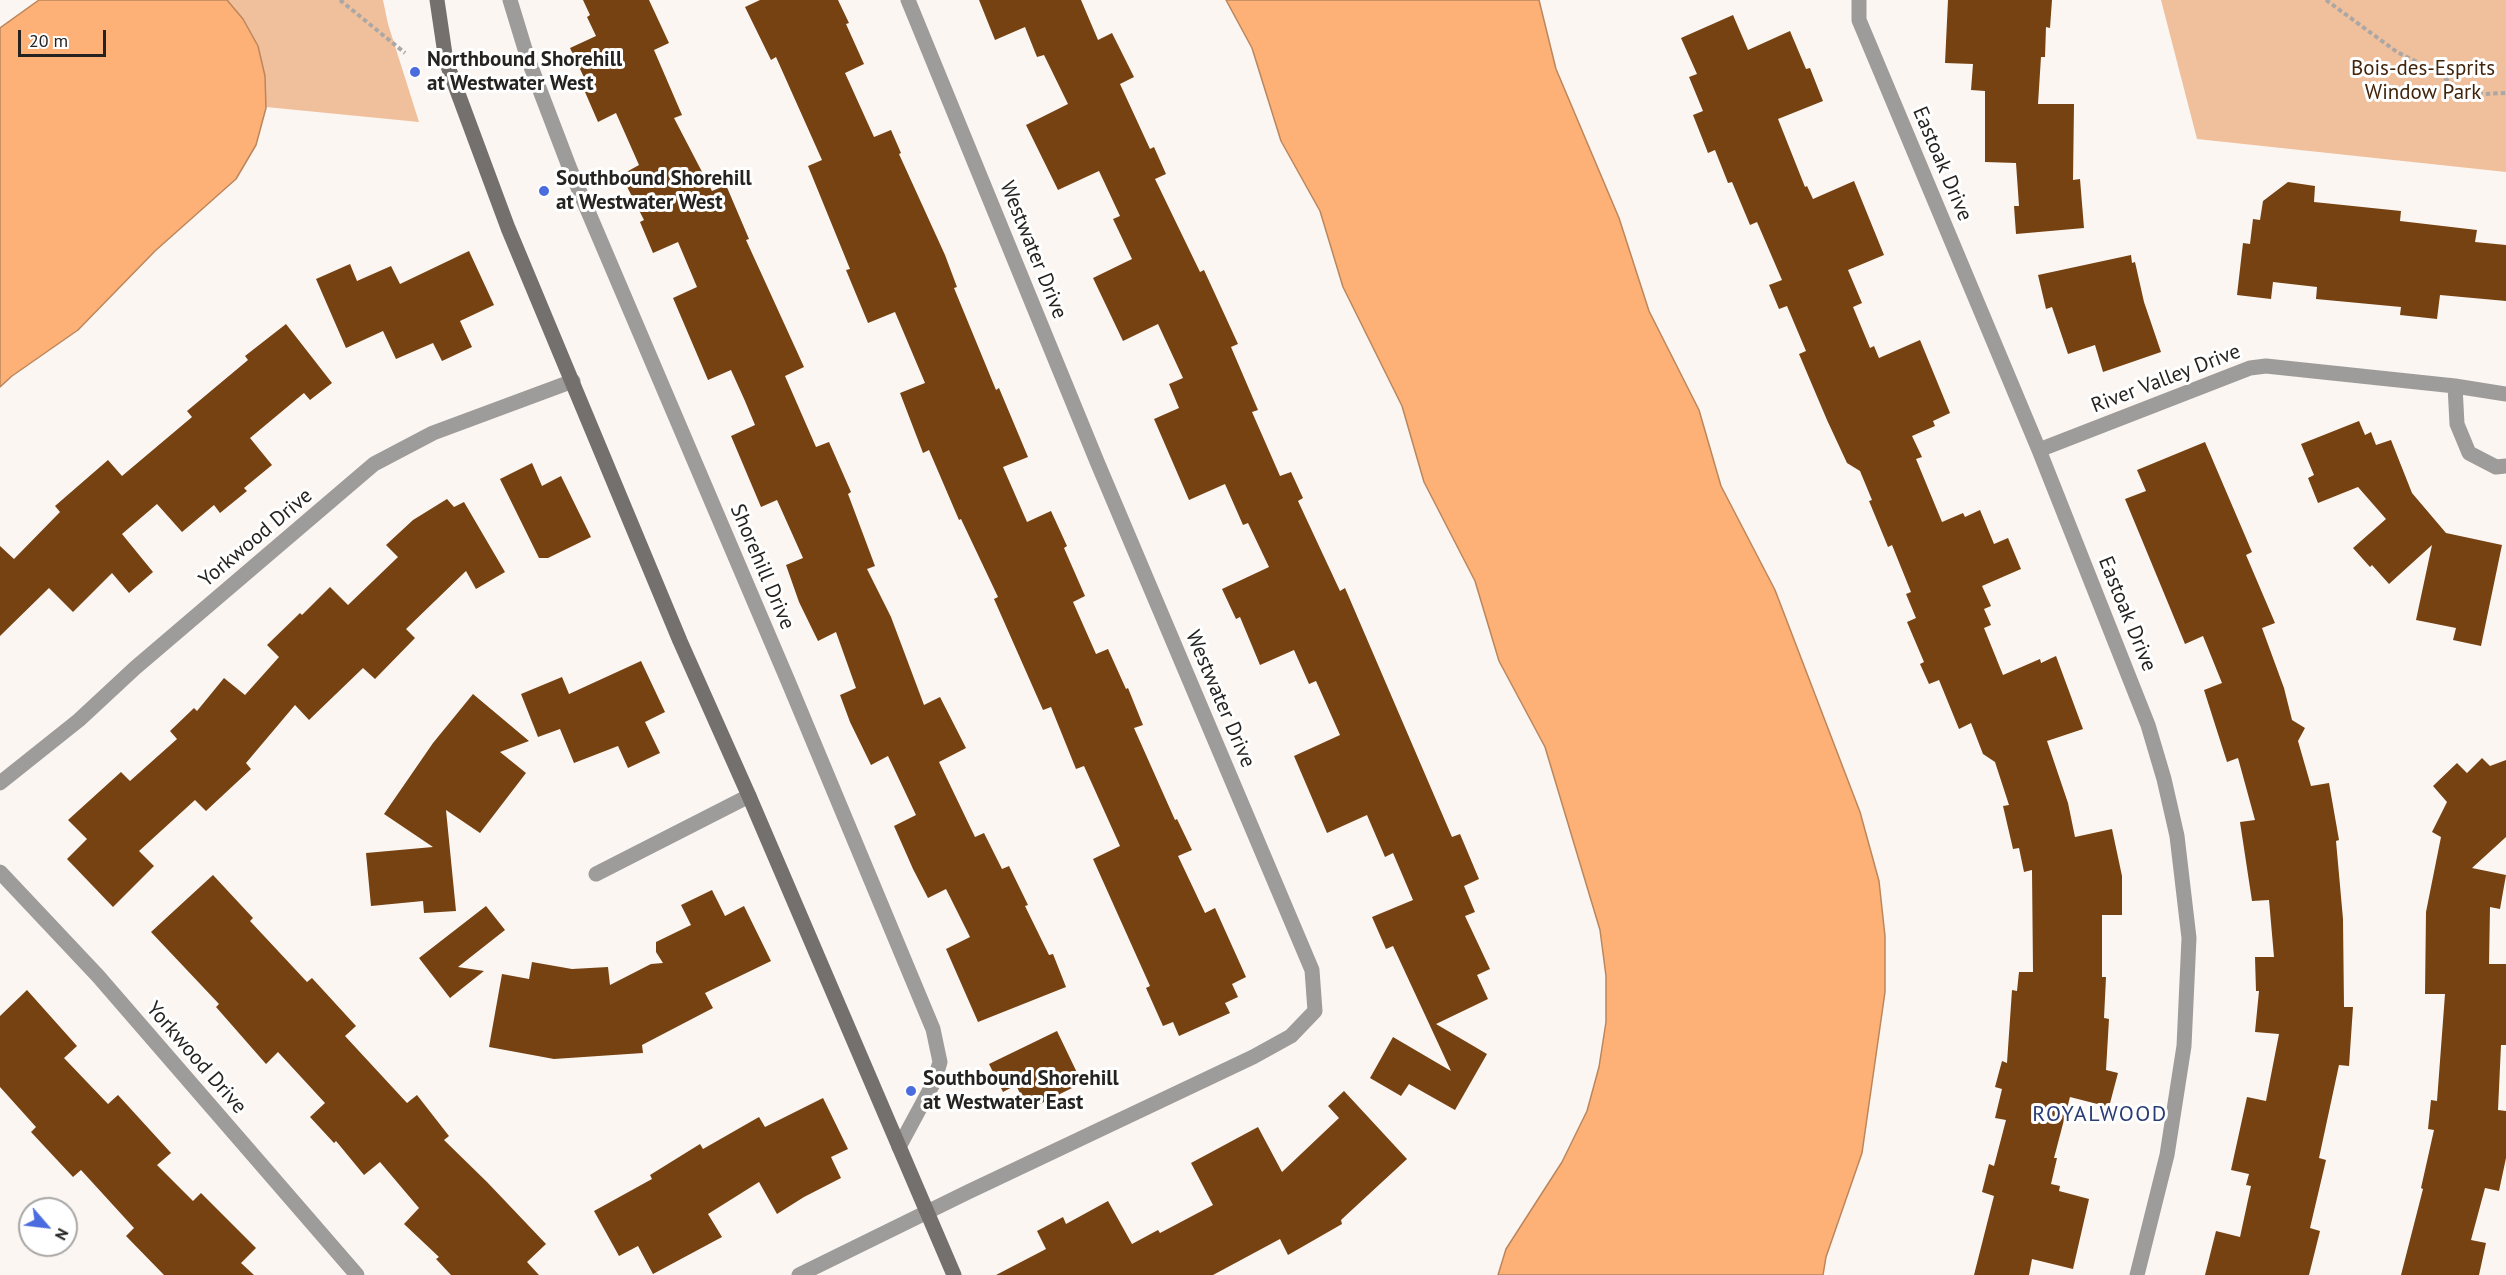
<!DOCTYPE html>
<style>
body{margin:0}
#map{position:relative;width:2506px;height:1275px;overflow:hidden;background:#fbf6f2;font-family:"PT Sans",sans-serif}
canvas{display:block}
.north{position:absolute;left:18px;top:1197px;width:60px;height:60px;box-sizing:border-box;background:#fff;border:2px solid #a8a7a6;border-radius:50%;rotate:118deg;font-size:16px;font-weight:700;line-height:24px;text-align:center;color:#252321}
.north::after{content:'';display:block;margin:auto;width:21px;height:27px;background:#4a6cdf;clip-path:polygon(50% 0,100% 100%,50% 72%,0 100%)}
.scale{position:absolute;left:18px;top:30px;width:88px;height:27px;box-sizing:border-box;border:3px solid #252321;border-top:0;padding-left:8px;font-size:18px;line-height:21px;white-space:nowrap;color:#252321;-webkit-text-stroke:4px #fff;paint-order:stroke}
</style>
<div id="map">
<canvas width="2506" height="1275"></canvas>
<div class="north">N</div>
<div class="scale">20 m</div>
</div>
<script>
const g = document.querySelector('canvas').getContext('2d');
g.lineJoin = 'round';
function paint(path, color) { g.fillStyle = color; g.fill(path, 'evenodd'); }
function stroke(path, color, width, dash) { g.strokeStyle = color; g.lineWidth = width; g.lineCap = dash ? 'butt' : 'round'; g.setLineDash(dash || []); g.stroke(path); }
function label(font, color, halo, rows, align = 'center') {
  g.font = font + ' "PT Sans",sans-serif'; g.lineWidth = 6; g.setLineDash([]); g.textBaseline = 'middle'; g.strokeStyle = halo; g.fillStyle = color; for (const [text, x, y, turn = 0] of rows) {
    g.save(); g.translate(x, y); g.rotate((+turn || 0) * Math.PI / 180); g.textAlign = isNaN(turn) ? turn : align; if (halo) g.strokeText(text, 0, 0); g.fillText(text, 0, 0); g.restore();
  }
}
paint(new Path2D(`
 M 227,0 L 383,0 L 388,24 L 419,122 L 266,107 L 265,76 Z
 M 2161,0 L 2506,0 L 2506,172 L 2197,139 Z`), '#f0c09c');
const water = new Path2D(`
 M 39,0 L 227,0 L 243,19 L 258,46 L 265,76 L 266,108 L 256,145 L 236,179 L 155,251 L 78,330 L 12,376 L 0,387 L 0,28 Z
 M 1226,0 L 1539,0 L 1556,69 L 1619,218 L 1649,311 L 1699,410 L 1721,486 L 1775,590 L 1860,812 L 1879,881 L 1885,936 L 1885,992 L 1862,1153 L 1826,1257 L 1823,1275 L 1498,1275 L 1506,1249 L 1562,1162 L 1587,1111 L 1599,1067 L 1606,1022 L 1606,976 L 1600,930 L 1545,747 L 1499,661 L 1475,581 L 1424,482 L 1402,406 L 1343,287 L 1320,211 L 1281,141 L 1252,48 Z`);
paint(water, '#fdb176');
stroke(water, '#bc865c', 1.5);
paint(new Path2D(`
 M 583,0 L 649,0 L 669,43 L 654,50 L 682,115 L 674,118 L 712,191 L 726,185 L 749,239 L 746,240 L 804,367 L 785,376 L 816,447 L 829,442 L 851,492 L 848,494 L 875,566 L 867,569 L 891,617 L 924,705 L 940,697 L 966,748 L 939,762 L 975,837 L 984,833 L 1002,869 L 1009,866 L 1028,905 L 1025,906 L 1049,955 L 1053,954 L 1066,987 L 978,1022 L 946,949 L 970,937 L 946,889 L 928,898 L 913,869 L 894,826 L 916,815 L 888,756 L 871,765 L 850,722 L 840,695 L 856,688 L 836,632 L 818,641 L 799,602 L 786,565 L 803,558 L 777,500 L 761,507 L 731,436 L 755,425 L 745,401 L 731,370 L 708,380 L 673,298 L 697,287 L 678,242 L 653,253 L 640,222 L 644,220 L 621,175 L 639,165 L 616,113 L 598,122 L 585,92 L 590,90 L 570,48 L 596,36 L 587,17 L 590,15 Z
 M 760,0 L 838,0 L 849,23 L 846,24 L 864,64 L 845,73 L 874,137 L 891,130 L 901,153 L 899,154 L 945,255 L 957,287 L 954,288 L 996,390 L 999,388 L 1028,457 L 1003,467 L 1027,522 L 1051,511 L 1067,546 L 1064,548 L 1085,596 L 1073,602 L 1096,654 L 1108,649 L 1126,689 L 1128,688 L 1143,725 L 1134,728 L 1175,820 L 1177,819 L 1192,850 L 1178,856 L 1205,913 L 1215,908 L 1246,977 L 1232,984 L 1238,997 L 1225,1003 L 1230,1013 L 1179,1036 L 1173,1022 L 1163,1026 L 1146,988 L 1150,986 L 1093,859 L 1120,846 L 1084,766 L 1076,769 L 1051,707 L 1043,710 L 994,599 L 998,597 L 961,519 L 959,520 L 929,450 L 923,453 L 900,393 L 925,383 L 895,312 L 868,323 L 846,270 L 850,269 L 808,166 L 822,160 L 776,57 L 771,60 L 745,7 Z
 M 979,0 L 1081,0 L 1098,40 L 1112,33 L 1134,77 L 1120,84 L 1150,149 L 1154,147 L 1166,174 L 1155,179 L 1200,272 L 1204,270 L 1238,344 L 1231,347 L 1258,410 L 1252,412 L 1280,476 L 1291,472 L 1303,498 L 1298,501 L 1340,591 L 1345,588 L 1452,837 L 1460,834 L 1479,879 L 1464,886 L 1475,912 L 1465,916 L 1490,969 L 1477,975 L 1488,999 L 1436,1024 L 1487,1054 L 1455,1110 L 1409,1084 L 1401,1096 L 1370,1078 L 1393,1037 L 1451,1071 L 1393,946 L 1386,949 L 1372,917 L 1413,900 L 1393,853 L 1385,857 L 1367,815 L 1327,833 L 1294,756 L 1340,735 L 1316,681 L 1309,684 L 1294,650 L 1260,665 L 1240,617 L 1236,619 L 1222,589 L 1269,567 L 1248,523 L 1243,525 L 1225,484 L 1189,500 L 1154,419 L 1179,408 L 1169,384 L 1183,378 L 1158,324 L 1123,341 L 1093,278 L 1132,259 L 1113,219 L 1120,216 L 1099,171 L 1058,190 L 1026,125 L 1068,104 L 1044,55 L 1037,57 L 1025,27 L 995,40 Z
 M 1948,0 L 2052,0 L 2050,28 L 2046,27 L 2045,57 L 2041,57 L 2038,104 L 2074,104 L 2073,180 L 2080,179 L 2084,228 L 2016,234 L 2014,206 L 2019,206 L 2016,163 L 1985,162 L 1985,91 L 1971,90 L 1973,64 L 1945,63 Z
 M 1733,15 L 1748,50 L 1790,31 L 1806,69 L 1810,68 L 1823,101 L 1778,119 L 1805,187 L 1807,186 L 1813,199 L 1854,181 L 1884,255 L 1848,270 L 1862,303 L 1853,307 L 1870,348 L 1874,346 L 1879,358 L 1920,340 L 1950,413 L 1933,421 L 1935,426 L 1912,436 L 1922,457 L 1916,459 L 1942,522 L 1963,513 L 1965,517 L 1980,510 L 1994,544 L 2008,538 L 2021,569 L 1982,586 L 1991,606 L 1984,609 L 1991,625 L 1984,628 L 2003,675 L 2040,659 L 2041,663 L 2056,656 L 2083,729 L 2047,741 L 2068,803 L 2075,837 L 2112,829 L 2122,876 L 2122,915 L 2102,915 L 2102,977 L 2106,977 L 2104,1018 L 2109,1019 L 2106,1070 L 2118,1073 L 2109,1107 L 2070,1097 L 2054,1158 L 2057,1158 L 2051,1184 L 2060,1186 L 2059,1191 L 2089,1199 L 2073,1269 L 2032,1259 L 2029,1275 L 1974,1275 L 1994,1196 L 1982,1192 L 1989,1164 L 1994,1166 L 2006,1120 L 1995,1118 L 2002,1089 L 1995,1087 L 2002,1061 L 2007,1063 L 2012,990 L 2017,991 L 2019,972 L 2033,972 L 2032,870 L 2024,872 L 2019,848 L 2013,849 L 2003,806 L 2009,805 L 1995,762 L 1983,754 L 1971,723 L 1959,729 L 1939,680 L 1929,684 L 1920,664 L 1924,662 L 1907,622 L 1916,618 L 1906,594 L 1911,592 L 1892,545 L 1888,547 L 1869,501 L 1872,500 L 1860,471 L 1847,463 L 1827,420 L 1799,354 L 1806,351 L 1787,306 L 1779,309 L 1769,285 L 1782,280 L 1757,222 L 1750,225 L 1732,182 L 1728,183 L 1715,150 L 1708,153 L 1693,115 L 1703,111 L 1689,77 L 1697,74 L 1681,38 Z
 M 2288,182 L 2315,186 L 2314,202 L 2401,211 L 2400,221 L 2477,230 L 2475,242 L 2506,245 L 2506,301 L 2440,295 L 2437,319 L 2400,315 L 2401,307 L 2316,299 L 2317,287 L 2273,282 L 2271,299 L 2237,295 L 2243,243 L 2250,244 L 2253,219 L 2260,220 L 2263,201 Z
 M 469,251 L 494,305 L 460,321 L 472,347 L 442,361 L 433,343 L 396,359 L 383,331 L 346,348 L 316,279 L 350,264 L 357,281 L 391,266 L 400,284 Z
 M 2131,255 L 2132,263 L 2135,262 L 2144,302 L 2161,352 L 2103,372 L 2095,345 L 2068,354 L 2052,307 L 2046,309 L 2038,275 Z
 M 286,324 L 332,383 L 310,400 L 304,393 L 250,438 L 272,465 L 244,488 L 247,491 L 220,513 L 214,505 L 182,532 L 157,504 L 122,534 L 153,572 L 129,593 L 112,573 L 73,612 L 49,588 L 0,636 L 0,546 L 14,559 L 60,512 L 55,506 L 108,460 L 122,476 L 192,417 L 187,411 L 248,360 L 245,356 Z
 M 2359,421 L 2365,435 L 2371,432 L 2376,445 L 2391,440 L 2412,493 L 2446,533 L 2502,545 L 2481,646 L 2453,640 L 2456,628 L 2416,620 L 2432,545 L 2389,584 L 2372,565 L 2370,567 L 2353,548 L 2386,519 L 2358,487 L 2318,503 L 2308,478 L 2314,475 L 2301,444 Z
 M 2205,442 L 2252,552 L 2246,555 L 2275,623 L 2262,628 L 2284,688 L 2292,720 L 2305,728 L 2298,741 L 2311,786 L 2329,783 L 2339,840 L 2336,841 L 2343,919 L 2344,1007 L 2353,1007 L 2349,1066 L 2339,1065 L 2319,1158 L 2326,1160 L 2310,1228 L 2320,1231 L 2309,1275 L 2205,1275 L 2216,1231 L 2240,1237 L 2251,1186 L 2246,1185 L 2249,1174 L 2231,1170 L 2247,1097 L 2266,1101 L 2279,1034 L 2255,1032 L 2259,991 L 2256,991 L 2255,957 L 2274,957 L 2269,900 L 2252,901 L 2240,822 L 2255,820 L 2238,758 L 2227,762 L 2204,690 L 2222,683 L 2203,636 L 2185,644 L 2125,499 L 2146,491 L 2137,470 Z
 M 532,463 L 542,486 L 561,476 L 591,537 L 548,558 L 539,558 L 500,479 Z
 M 447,499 L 454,507 L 464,502 L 505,572 L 476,589 L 466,571 L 406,629 L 415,638 L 375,679 L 363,668 L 309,720 L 295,705 L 246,763 L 251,769 L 206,811 L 195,800 L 139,851 L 154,866 L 113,907 L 67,859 L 87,839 L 68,820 L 121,772 L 130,781 L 177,739 L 170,731 L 194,708 L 197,711 L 224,678 L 245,695 L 279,657 L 267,645 L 300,613 L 302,615 L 330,587 L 348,605 L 398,557 L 386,545 L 413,520 Z
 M 641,661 L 665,712 L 645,722 L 660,753 L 628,768 L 618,746 L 574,763 L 560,729 L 538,737 L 521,694 L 562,677 L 569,694 Z
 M 473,694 L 529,741 L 500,752 L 526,773 L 480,833 L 446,810 L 456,911 L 424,913 L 423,901 L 371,906 L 366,853 L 433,847 L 384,814 L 433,743 Z
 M 2482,758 L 2490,766 L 2506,760 L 2506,837 L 2472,868 L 2506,875 L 2500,909 L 2490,907 L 2489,964 L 2506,964 L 2506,1045 L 2501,1045 L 2498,1110 L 2506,1111 L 2506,1158 L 2499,1191 L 2485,1188 L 2471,1240 L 2486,1243 L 2479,1275 L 2401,1275 L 2423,1189 L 2421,1188 L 2434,1130 L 2428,1129 L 2431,1100 L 2437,1101 L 2445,994 L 2425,994 L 2426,912 L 2441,837 L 2432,832 L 2447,802 L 2433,786 L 2457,763 L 2467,773 Z
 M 213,875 L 253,918 L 250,921 L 307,982 L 312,978 L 356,1026 L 345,1036 L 407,1103 L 417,1095 L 449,1136 L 444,1140 L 487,1182 L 546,1244 L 527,1262 L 539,1275 L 451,1275 L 436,1259 L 439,1257 L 404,1224 L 419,1208 L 380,1162 L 364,1175 L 336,1141 L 334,1143 L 310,1117 L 325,1103 L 278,1052 L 266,1064 L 216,1007 L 219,1004 L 151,932 Z
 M 712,890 L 725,916 L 744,906 L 771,961 L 705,993 L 713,1008 L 642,1045 L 643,1053 L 554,1059 L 489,1047 L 502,974 L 529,979 L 532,962 L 572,969 L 608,967 L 610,985 L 651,964 L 663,963 L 656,952 L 656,942 L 691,925 L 681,905 Z
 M 486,906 L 505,930 L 458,967 L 484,971 L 450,998 L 419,958 Z
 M 27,990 L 77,1046 L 64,1058 L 108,1104 L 118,1095 L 171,1153 L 157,1165 L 193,1201 L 201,1193 L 256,1248 L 241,1263 L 254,1275 L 164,1275 L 126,1236 L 134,1228 L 81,1170 L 73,1177 L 31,1132 L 36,1127 L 0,1087 L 0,1016 Z
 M 1057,1031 L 1082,1083 L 1028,1110 L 1016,1085 L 1003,1092 L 989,1064 Z
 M 1344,1091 L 1407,1159 L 1341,1220 L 1342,1224 L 1288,1255 L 1280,1239 L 1213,1275 L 996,1275 L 1046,1249 L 1037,1231 L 1063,1217 L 1066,1224 L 1108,1201 L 1132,1244 L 1158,1230 L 1160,1233 L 1213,1205 L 1191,1163 L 1258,1127 L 1282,1172 L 1339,1118 L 1328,1106 Z
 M 823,1098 L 848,1149 L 831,1157 L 841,1178 L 804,1197 L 777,1214 L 759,1182 L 708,1214 L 722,1237 L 653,1274 L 638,1246 L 619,1256 L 594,1211 L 652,1179 L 650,1175 L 700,1144 L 703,1149 L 759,1117 L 765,1127 Z`), '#764212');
stroke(new Path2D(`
 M 340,0 L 405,53
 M 2326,0 L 2397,52 L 2435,71 L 2458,88 L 2483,94 L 2506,93`), '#aba7a4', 4, [4.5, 3]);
stroke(new Path2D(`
 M 510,0 L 528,59 L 570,169 L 788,681 L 933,1029 L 940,1062 L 934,1082 L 899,1147
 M 1859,0 L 1859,20 L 2039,450 L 2148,725 L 2164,779 L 2177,836 L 2189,938 L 2184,1046 L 2167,1155 L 2137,1275
 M 2455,386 L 2457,424 L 2469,453 L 2496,467 L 2506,466
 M 2039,450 L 2250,368 L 2266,366 L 2455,386 L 2506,394
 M 0,783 L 79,720 L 135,668 L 374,464 L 433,433 L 573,381
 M 0,872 L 98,976 L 357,1275
 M 596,874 L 749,796
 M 799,1275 L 968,1192 L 1253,1057 L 1291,1036 L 1315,1011 L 1312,970 L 1098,464 L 908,0`), '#9e9c9a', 15);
stroke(new Path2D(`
 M 437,0 L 446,61 L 508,228 L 680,641 L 749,796 L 954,1275`), '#74706e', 15);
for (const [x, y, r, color] of [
 [415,72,6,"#4a6cdf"],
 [544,191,6,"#4a6cdf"],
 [911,1091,6,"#4a6cdf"]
]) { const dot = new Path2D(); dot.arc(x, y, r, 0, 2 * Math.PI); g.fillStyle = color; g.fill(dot); stroke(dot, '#fff', 2); }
label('bold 21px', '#252321', '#fff', [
 ["Northbound Shorehill",427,60],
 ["at Westwater West",427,84],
 ["Southbound Shorehill",556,179],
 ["at Westwater West",556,203],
 ["Southbound Shorehill",923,1079],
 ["at Westwater East",923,1103]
], 'left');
label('21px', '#42240a', '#fff', [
 ["Bois-des-Esprits",2423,69],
 ["Window Park",2423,93]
]);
label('21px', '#252321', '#fff', [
 ["Eastoak Drive",1942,164,67],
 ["Westwater Drive",1033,250,68],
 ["River Valley Drive",2166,379,-21],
 ["Yorkwood Drive",256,538,-40],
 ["Shorehill Drive",762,567,67],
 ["Eastoak Drive",2127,614,68],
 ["Westwater Drive",1220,699,67],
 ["Yorkwood Drive",196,1058,49]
]);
g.letterSpacing = '1.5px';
label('22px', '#2a3c75', '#fff', [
 ["ROYALWOOD",2100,1115]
]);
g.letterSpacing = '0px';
</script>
